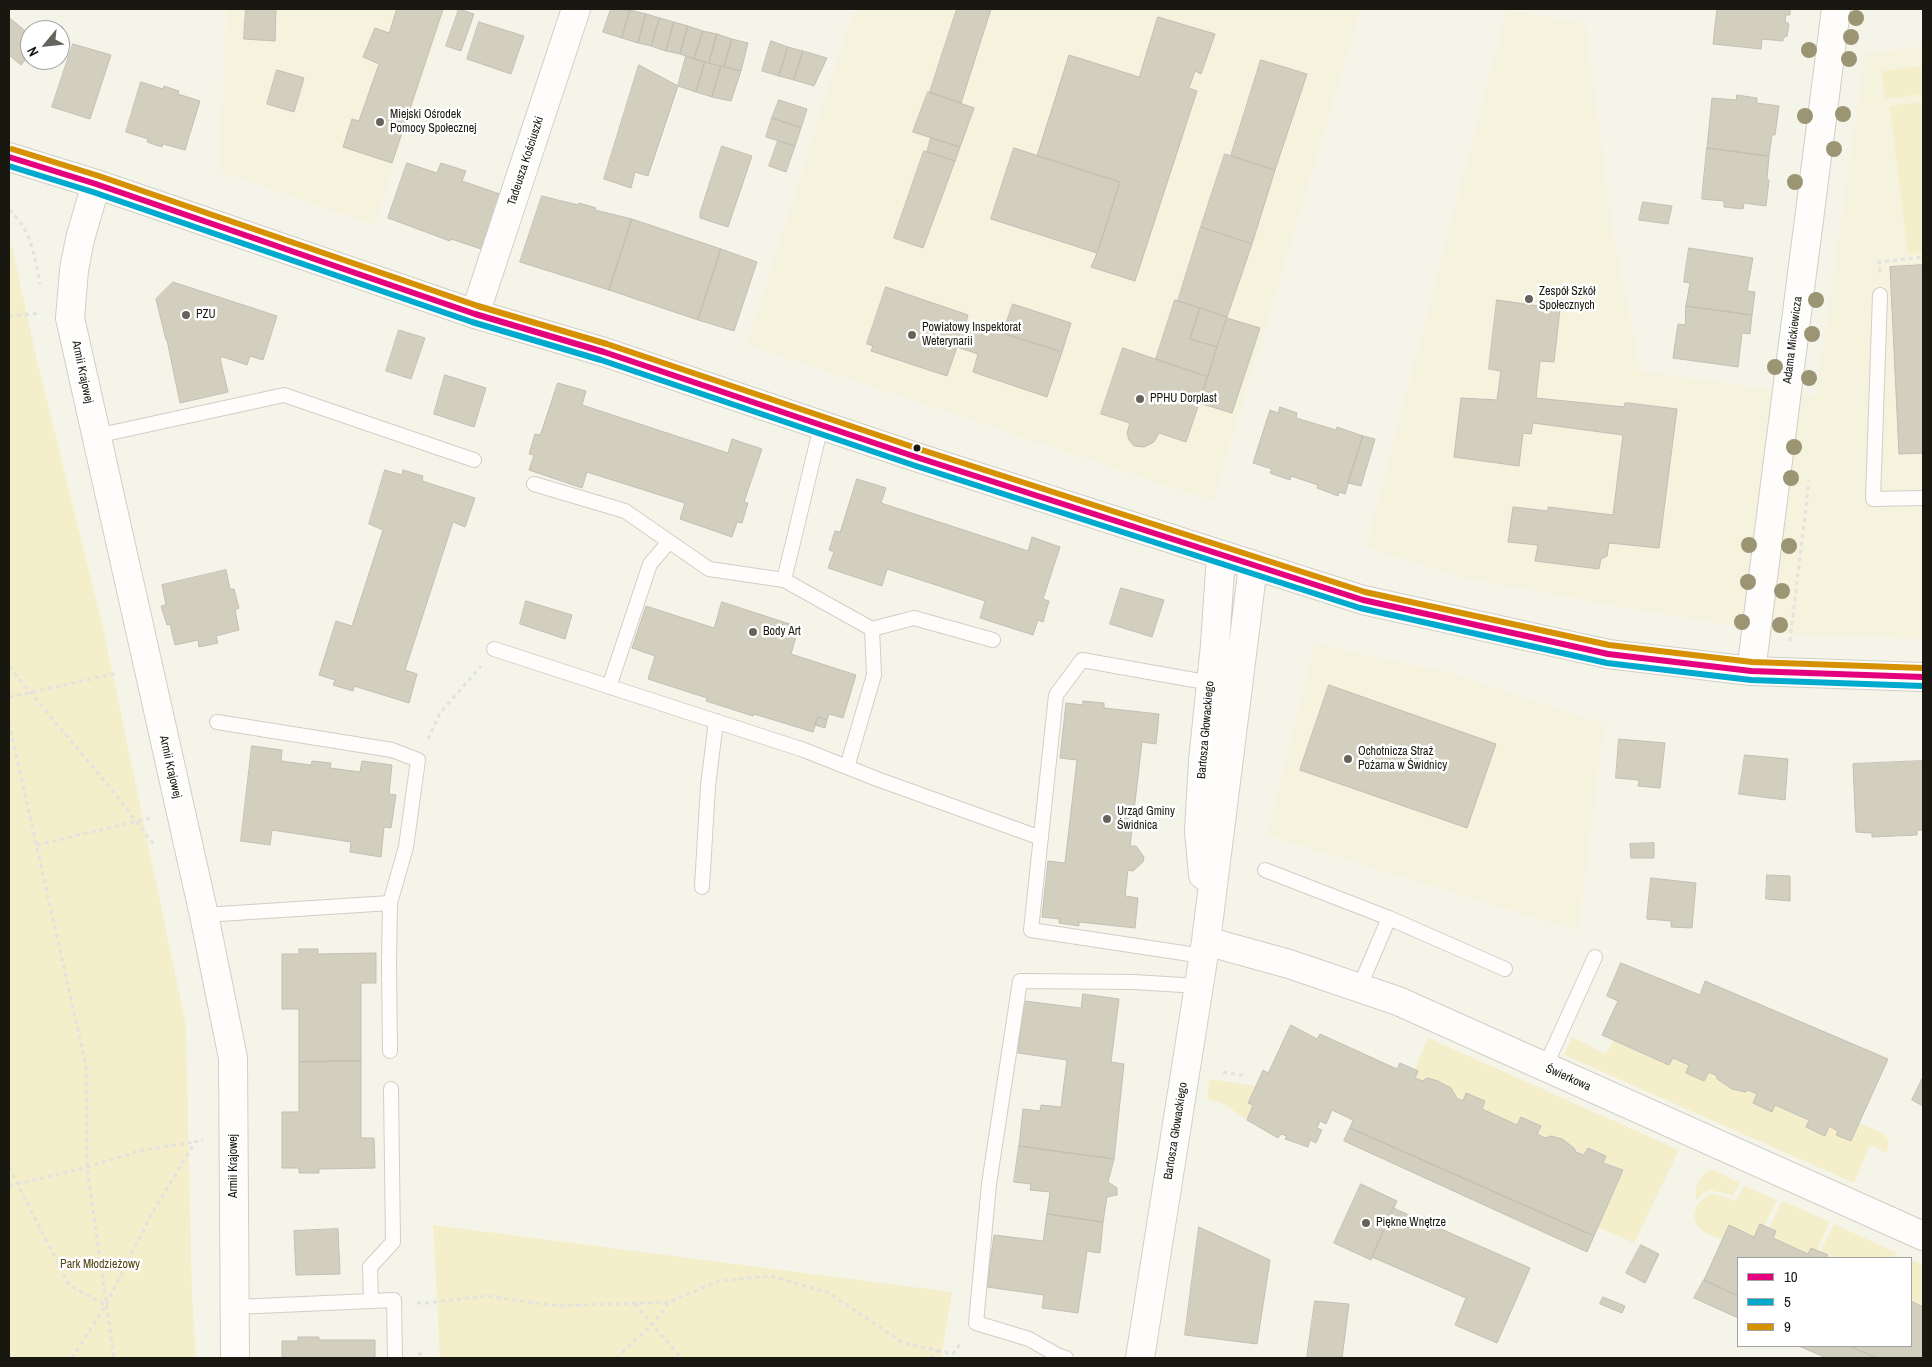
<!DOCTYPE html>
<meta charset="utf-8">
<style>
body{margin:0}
#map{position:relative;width:1932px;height:1367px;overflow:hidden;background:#f5f4e9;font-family:"Archivo Narrow",sans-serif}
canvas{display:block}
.frame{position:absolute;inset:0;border:10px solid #181710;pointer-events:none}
.legend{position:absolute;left:1737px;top:1257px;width:175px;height:90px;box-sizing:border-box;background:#fff;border:1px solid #a3a29f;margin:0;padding:6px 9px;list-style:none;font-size:15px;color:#181710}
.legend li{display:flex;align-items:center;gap:10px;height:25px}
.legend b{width:25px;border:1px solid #a3a29f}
.north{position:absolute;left:20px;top:20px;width:50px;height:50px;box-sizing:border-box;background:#fff;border:1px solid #a3a29f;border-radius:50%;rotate:242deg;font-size:14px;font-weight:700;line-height:20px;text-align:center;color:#181710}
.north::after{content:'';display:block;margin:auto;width:18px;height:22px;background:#65645c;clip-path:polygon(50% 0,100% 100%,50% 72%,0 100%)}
</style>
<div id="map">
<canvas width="1932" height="1367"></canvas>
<div class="frame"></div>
<ul class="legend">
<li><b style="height:6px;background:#e5007d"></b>10</li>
<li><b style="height:6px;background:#00a9ce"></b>5</li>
<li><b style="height:6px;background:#d69102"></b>9</li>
</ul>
<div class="north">N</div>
</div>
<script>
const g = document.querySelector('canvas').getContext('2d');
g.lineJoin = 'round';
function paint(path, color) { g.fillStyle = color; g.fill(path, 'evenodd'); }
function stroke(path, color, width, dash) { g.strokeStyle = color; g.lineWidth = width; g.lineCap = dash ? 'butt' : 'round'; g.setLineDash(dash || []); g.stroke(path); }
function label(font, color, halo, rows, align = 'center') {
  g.font = font + ' "Archivo Narrow",sans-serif'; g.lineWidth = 5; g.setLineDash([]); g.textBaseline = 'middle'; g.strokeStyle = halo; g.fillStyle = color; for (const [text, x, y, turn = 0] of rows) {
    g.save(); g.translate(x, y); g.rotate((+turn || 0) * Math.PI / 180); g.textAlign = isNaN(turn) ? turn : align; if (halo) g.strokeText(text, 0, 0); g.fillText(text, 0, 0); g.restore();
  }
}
paint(new Path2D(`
 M 227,9 L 446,9 L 374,225 L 219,171 Z
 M 857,9 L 1361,9 L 1213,501 L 747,345 L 849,24 Z
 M 1507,10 L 1585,23 L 1612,227 L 1641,371 L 1816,396 L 1865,54 L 1923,46 L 1923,639 L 1796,635 L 1626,608 L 1460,577 L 1366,547 Z
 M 1315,644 L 1446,672 L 1604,724 L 1578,931 L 1267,835 Z`), '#f5f2dd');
paint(new Path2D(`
 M 1923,66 L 1923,94 L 1885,99 L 1882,71 Z
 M 1923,102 L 1923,252 L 1908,254 L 1890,106 Z
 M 9,245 L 12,247 L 36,356 L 104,632 L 186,1026 L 192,1295 L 196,1358 L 9,1358 Z
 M 1572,1037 L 1606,1054 L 1613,1040 L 1669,1065 L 1673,1058 L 1689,1065 L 1687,1073 L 1704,1081 L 1709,1072 L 1717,1076 L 1717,1079 L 1732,1089 L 1746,1092 L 1748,1090 L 1757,1094 L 1753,1103 L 1772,1112 L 1775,1105 L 1809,1120 L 1806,1127 L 1824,1136 L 1829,1126 L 1838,1131 L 1836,1135 L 1851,1141 L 1859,1123 L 1882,1133 L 1889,1140 L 1887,1153 L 1870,1145 L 1854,1183 L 1564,1055 Z
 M 1428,1038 L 1679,1150 L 1634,1243 L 1598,1227 L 1623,1170 L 1603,1163 L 1606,1156 L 1588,1148 L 1584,1155 L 1551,1136 L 1545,1138 L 1537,1134 L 1540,1126 L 1521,1117 L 1517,1125 L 1482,1109 L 1485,1102 L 1466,1093 L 1463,1101 C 1456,1097 1456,1093 1451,1088 C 1445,1083 1435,1080 1427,1079 L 1423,1081 L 1415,1078 L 1418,1071 L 1415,1070 Z
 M 1209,1079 L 1256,1086 L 1248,1103 L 1253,1105 L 1247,1120 L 1224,1104 L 1207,1099 Z
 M 1712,1169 L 1740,1183 L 1733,1196 L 1711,1190 L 1703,1193 L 1696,1201 C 1694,1187 1699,1174 1712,1169 Z
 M 1744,1186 L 1777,1200 L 1764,1226 L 1760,1224 L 1754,1237 L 1729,1226 L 1722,1239 C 1715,1237 1705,1234 1700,1229 C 1687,1215 1698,1200 1712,1193 L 1736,1201 Z
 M 1782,1201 L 1830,1222 L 1817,1250 L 1811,1248 L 1808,1254 L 1773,1238 L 1776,1231 L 1769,1228 Z
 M 1834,1224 L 1897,1253 L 1895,1258 L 1826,1258 L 1828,1255 L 1820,1252 Z
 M 433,1225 L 952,1292 L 941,1358 L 440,1358 Z
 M 1911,1259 L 1923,1265 L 1923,1307 L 1911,1301 Z`), '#f5eecb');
const building = new Path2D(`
 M 246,9 L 276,9 L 275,41 L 244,39 Z
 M 397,9 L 443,9 L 392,163 L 343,147 L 352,119 L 359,121 L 379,64 L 363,57 L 375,28 L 389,33 Z
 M 459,9 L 474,14 L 461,51 L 446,46 Z
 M 611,9 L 630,10 L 622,38 L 603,32 Z
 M 957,9 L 991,9 L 961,103 L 930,92 Z
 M 1710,9 L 1790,9 L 1790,15 L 1786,15 L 1785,21 L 1789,24 L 1787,36 L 1783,38 L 1783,41 L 1762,39 L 1761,49 L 1713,44 L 1717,9 Z
 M 630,10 L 646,14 L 638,43 L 622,38 Z
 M 646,14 L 660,18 L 651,46 L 638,43 Z
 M 1158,17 L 1215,34 L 1201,74 L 1195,71 L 1189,88 L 1197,91 L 1135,281 L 1091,267 L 1097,253 L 1120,182 L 1037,156 L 1069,55 L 1139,77 Z
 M 660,18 L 674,22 L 666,51 L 651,46 Z
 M 11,19 L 30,35 L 30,54 L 21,65 L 9,55 L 9,22 Z
 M 479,22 L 524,36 L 511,74 L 467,59 Z
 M 674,22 L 688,26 L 680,54 L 666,51 Z
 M 688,26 L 703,31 L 694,59 L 680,54 Z
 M 703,31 L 717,34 L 709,63 L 694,59 Z
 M 717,34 L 732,39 L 724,67 L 709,63 Z
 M 732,39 L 748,43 L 741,71 L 724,67 Z
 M 771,41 L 788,47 L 779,76 L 762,71 Z
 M 73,44 L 111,55 L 90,119 L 52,107 Z
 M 788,47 L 803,51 L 794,80 L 779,76 Z
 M 803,51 L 827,58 L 814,86 L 794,80 Z
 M 686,56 L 705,62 L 696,92 L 678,86 Z
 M 1261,60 L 1307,74 L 1275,170 L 1231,156 Z
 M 705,62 L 721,66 L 712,97 L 696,92 Z
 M 639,65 L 678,86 L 648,176 L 635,172 L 631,188 L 604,179 Z
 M 721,66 L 741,71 L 731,101 L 712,97 Z
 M 277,70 L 304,78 L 294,112 L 267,104 Z
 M 141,82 L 163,89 L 164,86 L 179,91 L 178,94 L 200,101 L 185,150 L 163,144 L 162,147 L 147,142 L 148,139 L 126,132 Z
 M 928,92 L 974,108 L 960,147 L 913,132 Z
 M 1737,95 L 1757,98 L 1757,103 L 1779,106 L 1775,135 L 1772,135 L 1769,156 L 1707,148 L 1712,98 L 1736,100 Z
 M 779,100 L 807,109 L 801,128 L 772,118 Z
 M 772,118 L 801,128 L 795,146 L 766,137 Z
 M 931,138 L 960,147 L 955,161 L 927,152 Z
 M 778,141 L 795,146 L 786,172 L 769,166 Z
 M 722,146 L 752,156 L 728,227 L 700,218 L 700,213 Z
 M 1014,148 L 1120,182 L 1097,253 L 991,219 Z
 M 1707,148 L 1769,156 L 1767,179 L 1769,180 L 1766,206 L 1744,203 L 1743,209 L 1724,207 L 1724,201 L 1702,199 Z
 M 924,151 L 955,161 L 923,248 L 894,238 Z
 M 1225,154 L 1275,170 L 1252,244 L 1201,227 Z
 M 407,163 L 437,173 L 441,163 L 466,171 L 462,181 L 500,194 L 481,249 L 451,239 L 450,241 L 388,218 Z
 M 542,196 L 578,205 L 579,203 L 596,208 L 595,210 L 632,219 L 609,290 L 520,262 Z
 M 1643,202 L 1672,206 L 1668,224 L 1639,220 Z
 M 632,219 L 721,249 L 698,320 L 609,290 Z
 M 1201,227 L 1252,244 L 1227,317 L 1178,301 Z
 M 1689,248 L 1753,258 L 1747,291 L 1755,292 L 1752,315 L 1686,306 L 1690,283 L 1684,282 Z
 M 721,249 L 757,262 L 734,331 L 698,320 Z
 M 1923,265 L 1923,453 L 1899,454 L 1890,267 Z
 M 173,282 L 277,316 L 263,360 L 250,356 L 247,365 L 223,357 L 220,358 L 228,392 L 180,403 L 167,340 L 166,340 L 156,299 Z
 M 886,287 L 968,315 L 966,322 L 1062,352 L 1047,397 L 973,372 L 978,354 L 957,347 L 947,376 L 871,351 L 873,346 L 867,344 Z
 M 1175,300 L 1200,308 L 1190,339 L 1217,347 L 1208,377 L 1156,359 Z
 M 1497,300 L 1560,309 L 1554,362 L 1540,361 L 1536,398 L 1624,407 L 1625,403 L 1629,403 L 1677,409 L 1659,548 L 1609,543 L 1607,556 L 1601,559 L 1599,569 L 1535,561 L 1538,545 L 1508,542 L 1513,507 L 1548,511 L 1548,507 L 1613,515 L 1623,435 L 1533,423 L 1531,434 L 1523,433 L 1519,466 L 1454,457 L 1461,398 L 1497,400 L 1501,371 L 1489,369 Z
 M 1013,304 L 1071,323 L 1062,352 L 1003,333 Z
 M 1686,306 L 1752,315 L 1750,334 L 1742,333 L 1738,367 L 1673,358 L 1678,324 L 1685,325 Z
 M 1200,308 L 1227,317 L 1217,347 L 1190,339 Z
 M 1227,318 L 1260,328 L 1232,413 L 1199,403 Z
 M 399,330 L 425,338 L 411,379 L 386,371 Z
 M 1123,348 L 1208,377 L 1186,442 L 1159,433 L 1154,442 L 1144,447 L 1134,446 L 1129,440 L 1127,433 L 1130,423 L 1101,414 Z
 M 445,375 L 486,388 L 474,427 L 434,414 Z
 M 558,383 L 586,391 L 582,405 L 728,453 L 732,439 L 762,449 L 744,502 L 748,503 L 742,523 L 737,522 L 732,537 L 680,519 L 685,503 L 587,472 L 582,488 L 529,470 L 534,455 L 529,454 L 535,434 L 540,435 Z
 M 1280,407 L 1297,413 L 1296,418 L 1336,430 L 1337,427 L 1363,436 L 1345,494 L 1339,492 L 1338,496 L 1317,488 L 1318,485 L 1291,476 L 1290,480 L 1270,473 L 1272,469 L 1253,463 L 1270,410 L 1278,413 Z
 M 1363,436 L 1375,439 L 1361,486 L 1348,483 Z
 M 385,470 L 402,475 L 403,470 L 423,476 L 422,481 L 475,498 L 465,527 L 453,522 L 405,670 L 417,674 L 409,703 L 354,686 L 353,691 L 333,685 L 335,680 L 319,675 L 336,621 L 352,626 L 383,530 L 369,524 Z
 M 857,479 L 886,488 L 881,503 L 1028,551 L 1032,537 L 1060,547 L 1043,599 L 1049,601 L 1043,622 L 1038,620 L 1033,635 L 980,618 L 985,601 L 887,569 L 882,586 L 828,568 L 834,552 L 829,550 L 835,531 L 840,532 Z
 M 226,570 L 230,589 L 234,589 L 239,608 L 235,610 L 239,630 L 216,636 L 218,643 L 199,647 L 198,640 L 175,645 L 170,624 L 167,625 L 161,606 L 166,605 L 162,585 Z
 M 1121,588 L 1164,600 L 1152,637 L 1110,624 Z
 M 526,601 L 572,615 L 565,639 L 520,624 Z
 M 722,602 L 799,627 L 791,654 L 856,675 L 843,718 L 829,714 L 827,720 L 818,717 L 813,732 L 754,714 L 753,716 L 706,701 L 707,698 L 648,679 L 655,656 L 632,648 L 646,606 L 714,628 Z
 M 1329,685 L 1496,744 L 1467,828 L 1300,770 Z
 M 1083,701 L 1104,703 L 1104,708 L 1159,714 L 1156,744 L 1142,742 L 1130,846 L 1136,846 L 1144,857 L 1143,862 L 1133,871 L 1128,870 L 1125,896 L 1138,898 L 1135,928 L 1079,922 L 1079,926 L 1059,923 L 1059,919 L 1042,917 L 1048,861 L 1065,863 L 1077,760 L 1060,758 L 1066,703 L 1083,705 Z
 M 818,717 L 827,720 L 825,728 L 815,725 Z
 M 1619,739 L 1665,743 L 1660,788 L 1638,786 L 1639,780 L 1616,778 Z
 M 252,746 L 282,750 L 281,761 L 311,765 L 312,761 L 331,763 L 330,768 L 360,772 L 362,761 L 392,765 L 389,794 L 396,795 L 391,828 L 384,827 L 381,857 L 350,852 L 351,842 L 272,830 L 270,845 L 241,841 Z
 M 1745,755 L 1788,759 L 1785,800 L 1739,794 Z
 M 1923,761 L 1923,830 L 1917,830 L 1917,835 L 1872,837 L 1872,833 L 1856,832 L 1853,764 Z
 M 1654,843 L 1654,858 L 1631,858 L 1630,844 Z
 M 1767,875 L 1790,876 L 1790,901 L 1766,899 Z
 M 1651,878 L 1696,883 L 1692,928 L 1671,927 L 1671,921 L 1647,919 Z
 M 299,949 L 318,949 L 318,954 L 376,953 L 376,983 L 361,983 L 361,1061 L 299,1062 L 299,1009 L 282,1009 L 282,954 L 299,954 Z
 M 1621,963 L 1700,995 L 1705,981 L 1888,1059 L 1851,1141 L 1836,1135 L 1838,1131 L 1829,1126 L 1825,1136 L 1814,1131 L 1806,1127 L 1809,1120 L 1775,1105 L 1772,1112 L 1753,1103 L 1757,1094 L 1748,1090 L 1746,1092 L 1732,1089 L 1717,1079 L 1717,1076 L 1709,1072 L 1704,1081 L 1686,1073 L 1689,1065 L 1673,1058 L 1669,1065 L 1602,1035 L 1618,1001 L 1607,996 Z
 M 1083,994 L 1119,999 L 1111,1062 L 1124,1064 L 1114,1159 L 1019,1146 L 1023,1109 L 1040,1111 L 1041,1105 L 1061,1107 L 1067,1060 L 1018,1053 L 1024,1001 L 1081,1008 Z
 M 1291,1025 L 1317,1039 L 1320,1034 L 1397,1069 L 1400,1063 L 1418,1071 L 1415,1078 L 1423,1081 L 1427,1078 L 1438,1081 L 1451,1088 L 1457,1098 L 1463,1101 L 1466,1093 L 1485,1101 L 1482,1109 L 1517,1125 L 1521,1117 L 1541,1126 L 1537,1134 L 1545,1138 L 1551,1136 L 1562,1139 L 1574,1148 L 1576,1152 L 1584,1155 L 1588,1148 L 1606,1156 L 1603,1163 L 1623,1170 L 1594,1236 L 1350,1128 L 1353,1120 L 1332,1110 L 1326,1124 L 1320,1121 L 1317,1128 L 1322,1130 L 1316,1143 L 1310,1140 L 1308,1147 L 1285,1139 L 1287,1136 L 1281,1134 L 1278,1138 L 1247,1120 L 1253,1105 L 1248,1103 L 1256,1086 L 1263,1070 L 1268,1073 Z
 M 361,1061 L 361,1138 L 374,1138 L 375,1168 L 319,1169 L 319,1173 L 299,1173 L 299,1168 L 282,1168 L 282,1112 L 299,1112 L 299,1062 Z
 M 1923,1077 L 1923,1106 L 1912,1100 Z
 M 1350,1128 L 1594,1236 L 1587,1252 L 1344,1141 Z
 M 1019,1146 L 1114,1159 L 1108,1182 L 1117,1188 L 1117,1195 L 1107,1197 L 1103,1222 L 1047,1214 L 1050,1192 L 1030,1190 L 1031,1184 L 1014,1182 Z
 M 1361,1184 L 1397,1201 L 1371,1260 L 1334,1243 Z
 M 1393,1208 L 1530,1268 L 1497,1343 L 1455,1325 L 1466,1298 L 1372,1257 Z
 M 1047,1214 L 1103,1222 L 1100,1253 L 1087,1251 L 1078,1313 L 1042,1308 L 1044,1295 L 987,1287 L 994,1235 L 1043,1241 Z
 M 1760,1224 L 1776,1231 L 1773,1238 L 1808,1254 L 1811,1248 L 1828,1255 L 1826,1258 L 1738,1258 L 1738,1296 L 1704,1280 L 1729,1225 L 1754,1237 Z
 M 1199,1227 L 1270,1260 L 1257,1344 L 1185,1335 Z
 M 338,1229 L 340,1274 L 296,1275 L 294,1231 Z
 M 1641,1245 L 1659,1254 L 1645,1283 L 1626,1273 Z
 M 1704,1280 L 1738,1296 L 1738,1318 L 1694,1298 Z
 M 1603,1297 L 1625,1306 L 1622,1313 L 1600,1304 Z
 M 1315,1301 L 1349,1304 L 1342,1358 L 1307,1358 Z
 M 1911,1301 L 1923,1307 L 1923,1358 L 1876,1358 L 1849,1346 L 1911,1346 Z
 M 298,1337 L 319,1337 L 319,1340 L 375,1340 L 375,1358 L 282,1358 L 282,1341 L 298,1341 Z
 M 1799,1346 L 1849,1346 L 1877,1358 L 1827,1358 Z`);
paint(building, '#d2cfbe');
stroke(building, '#c1bfb7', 1);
const lane = new Path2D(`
 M 1880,295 L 1873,499 L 1923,498
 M 821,426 L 784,580 L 872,629 L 874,675 L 847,767
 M 96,436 L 284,395 L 474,460
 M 534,484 L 625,511 L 709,569 L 784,580
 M 872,629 L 914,618 L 993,640
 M 494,649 L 804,750 L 877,779 L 1041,838
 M 609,687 L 650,564 L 669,542
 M 217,722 L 392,750 L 418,760 L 406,847 L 390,903
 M 1265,870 L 1389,918 L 1359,988
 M 702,887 L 708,786 L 716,721
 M 204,915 L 390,903 L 389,963 L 390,1051
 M 1389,918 L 1505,969
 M 1203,956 L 1031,930 L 1056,695 L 1082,660 L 1211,683
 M 1545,1067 L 1595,957
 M 371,1301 L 370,1267 L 393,1242 L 391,1089
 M 235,1307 L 394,1300 L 395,1358
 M 1066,1358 L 1059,1356 L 1029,1339 L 976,1323 L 989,1184 L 1020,981 L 1134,982 L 1198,986`);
const street = new Path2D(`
 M 475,314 L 576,9
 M 1751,671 L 1836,9
 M 1203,875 L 1199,831 L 1203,761 L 1215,645 L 1221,555
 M 1206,941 L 1289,964 L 1398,1001 L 1923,1236
 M 1140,1358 L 1206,941 L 1253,566`);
const secondary = new Path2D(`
 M 9,157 L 96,184 L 475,314 L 604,352 L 919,458 L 1363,600 L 1608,654 L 1751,671 L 1923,677
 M 96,184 L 80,239 L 74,270 L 70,318 L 204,915 L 233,1058 L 235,1358`);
stroke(lane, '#d0cfc6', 16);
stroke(street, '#d0cfc6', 30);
stroke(secondary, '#d0cfc6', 30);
stroke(new Path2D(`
 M 9,210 C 32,230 34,255 40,284
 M 1880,272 L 1879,262 L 1923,257
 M 9,316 L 41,313
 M 1790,641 L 1809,481
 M 9,667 L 113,791 L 155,846
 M 9,697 L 118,673
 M 9,723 L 86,1066 L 87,1167 L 114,1358
 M 428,739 L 440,713 L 481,666
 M 37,845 L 150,818
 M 1223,1072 L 1247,1076
 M 9,1167 L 69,1285 L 105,1305
 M 9,1186 L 87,1167 L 143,1150 L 194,1142
 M 417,1303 L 426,1303 L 487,1296 L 557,1306 L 669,1302 L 719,1281 L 771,1276 L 829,1293 L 903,1343 L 953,1354 L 962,1341
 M 635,1304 L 681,1358
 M 418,1353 L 426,1358
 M 72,1358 L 106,1305 L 151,1215 L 195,1142 L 203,1140
 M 616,1358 L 653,1324 L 668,1303
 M 930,1358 L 938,1351`), '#e2e2df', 3, [4, 4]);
stroke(lane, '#fefdfc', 14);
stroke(street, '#fefdfc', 28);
stroke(secondary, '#fefdfc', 28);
stroke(new Path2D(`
 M 9,157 L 96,184 L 475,314 L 604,352 L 919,458 L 1363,600 L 1608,654 L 1751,671 L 1923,677`), '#e5007d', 6);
stroke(new Path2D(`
 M 9,166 L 93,192 L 472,322 L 601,360 L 916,466 L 1360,608 L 1607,663 L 1751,680 L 1923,686`), '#00a9ce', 6);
stroke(new Path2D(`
 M 12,149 L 99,176 L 478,306 L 607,344 L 922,450 L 1365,592 L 1609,645 L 1752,662 L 1923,668`), '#d69102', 6);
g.fillStyle = '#9b9574';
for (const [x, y] of [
 [1856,18],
 [1851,37],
 [1809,50],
 [1849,59],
 [1843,114],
 [1805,116],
 [1834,149],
 [1795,182],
 [1816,300],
 [1812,334],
 [1775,367],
 [1809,378],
 [1794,447],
 [1791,478],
 [1749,545],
 [1789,546],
 [1748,582],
 [1782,591],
 [1742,622],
 [1780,625]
]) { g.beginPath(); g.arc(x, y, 8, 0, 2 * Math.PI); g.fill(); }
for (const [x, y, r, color] of [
 [380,122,5,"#65645c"],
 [1529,299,5,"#65645c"],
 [186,315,5,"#65645c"],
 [912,335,5,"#65645c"],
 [1140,399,5,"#65645c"],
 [917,448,4.5,"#181710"],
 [753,632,5,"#65645c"],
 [1348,759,5,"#65645c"],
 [1107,819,5,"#65645c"],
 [1366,1223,5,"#65645c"]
]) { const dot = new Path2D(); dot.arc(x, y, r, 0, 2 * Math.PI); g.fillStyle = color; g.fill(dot); stroke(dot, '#fff', 2); }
label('12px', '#181710', '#fff', [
 ["Miejski Ośrodek",390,115],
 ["Pomocy Społecznej",390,129],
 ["Zespół Szkół",1539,292],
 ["Społecznych",1539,306],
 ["PZU",196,315],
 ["Powiatowy Inspektorat",922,328],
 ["Weterynarii",922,342],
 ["PPHU Dorplast",1150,399],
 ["Body Art",763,632],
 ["Ochotnicza Straż",1358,752],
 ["Pożarna w Świdnicy",1358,766],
 ["Urząd Gminy",1117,812],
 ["Świdnica",1117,826],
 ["Piękne Wnętrze",1376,1223]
], 'left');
label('12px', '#181710', '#fff', [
 ["Tadeusza Kościuszki",526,161,-72],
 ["Adama Mickiewicza",1793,340,-83],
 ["Armii Krajowej",82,372,78],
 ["Bartosza Głowackiego",1206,730,-85],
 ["Armii Krajowej",170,767,77],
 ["Świerkowa",1568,1078,24],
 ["Bartosza Głowackiego",1176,1131,-81],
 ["Armii Krajowej",234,1166,-90]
]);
label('12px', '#524715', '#fff', [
 ["Park Młodzieżowy",100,1265]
]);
</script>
